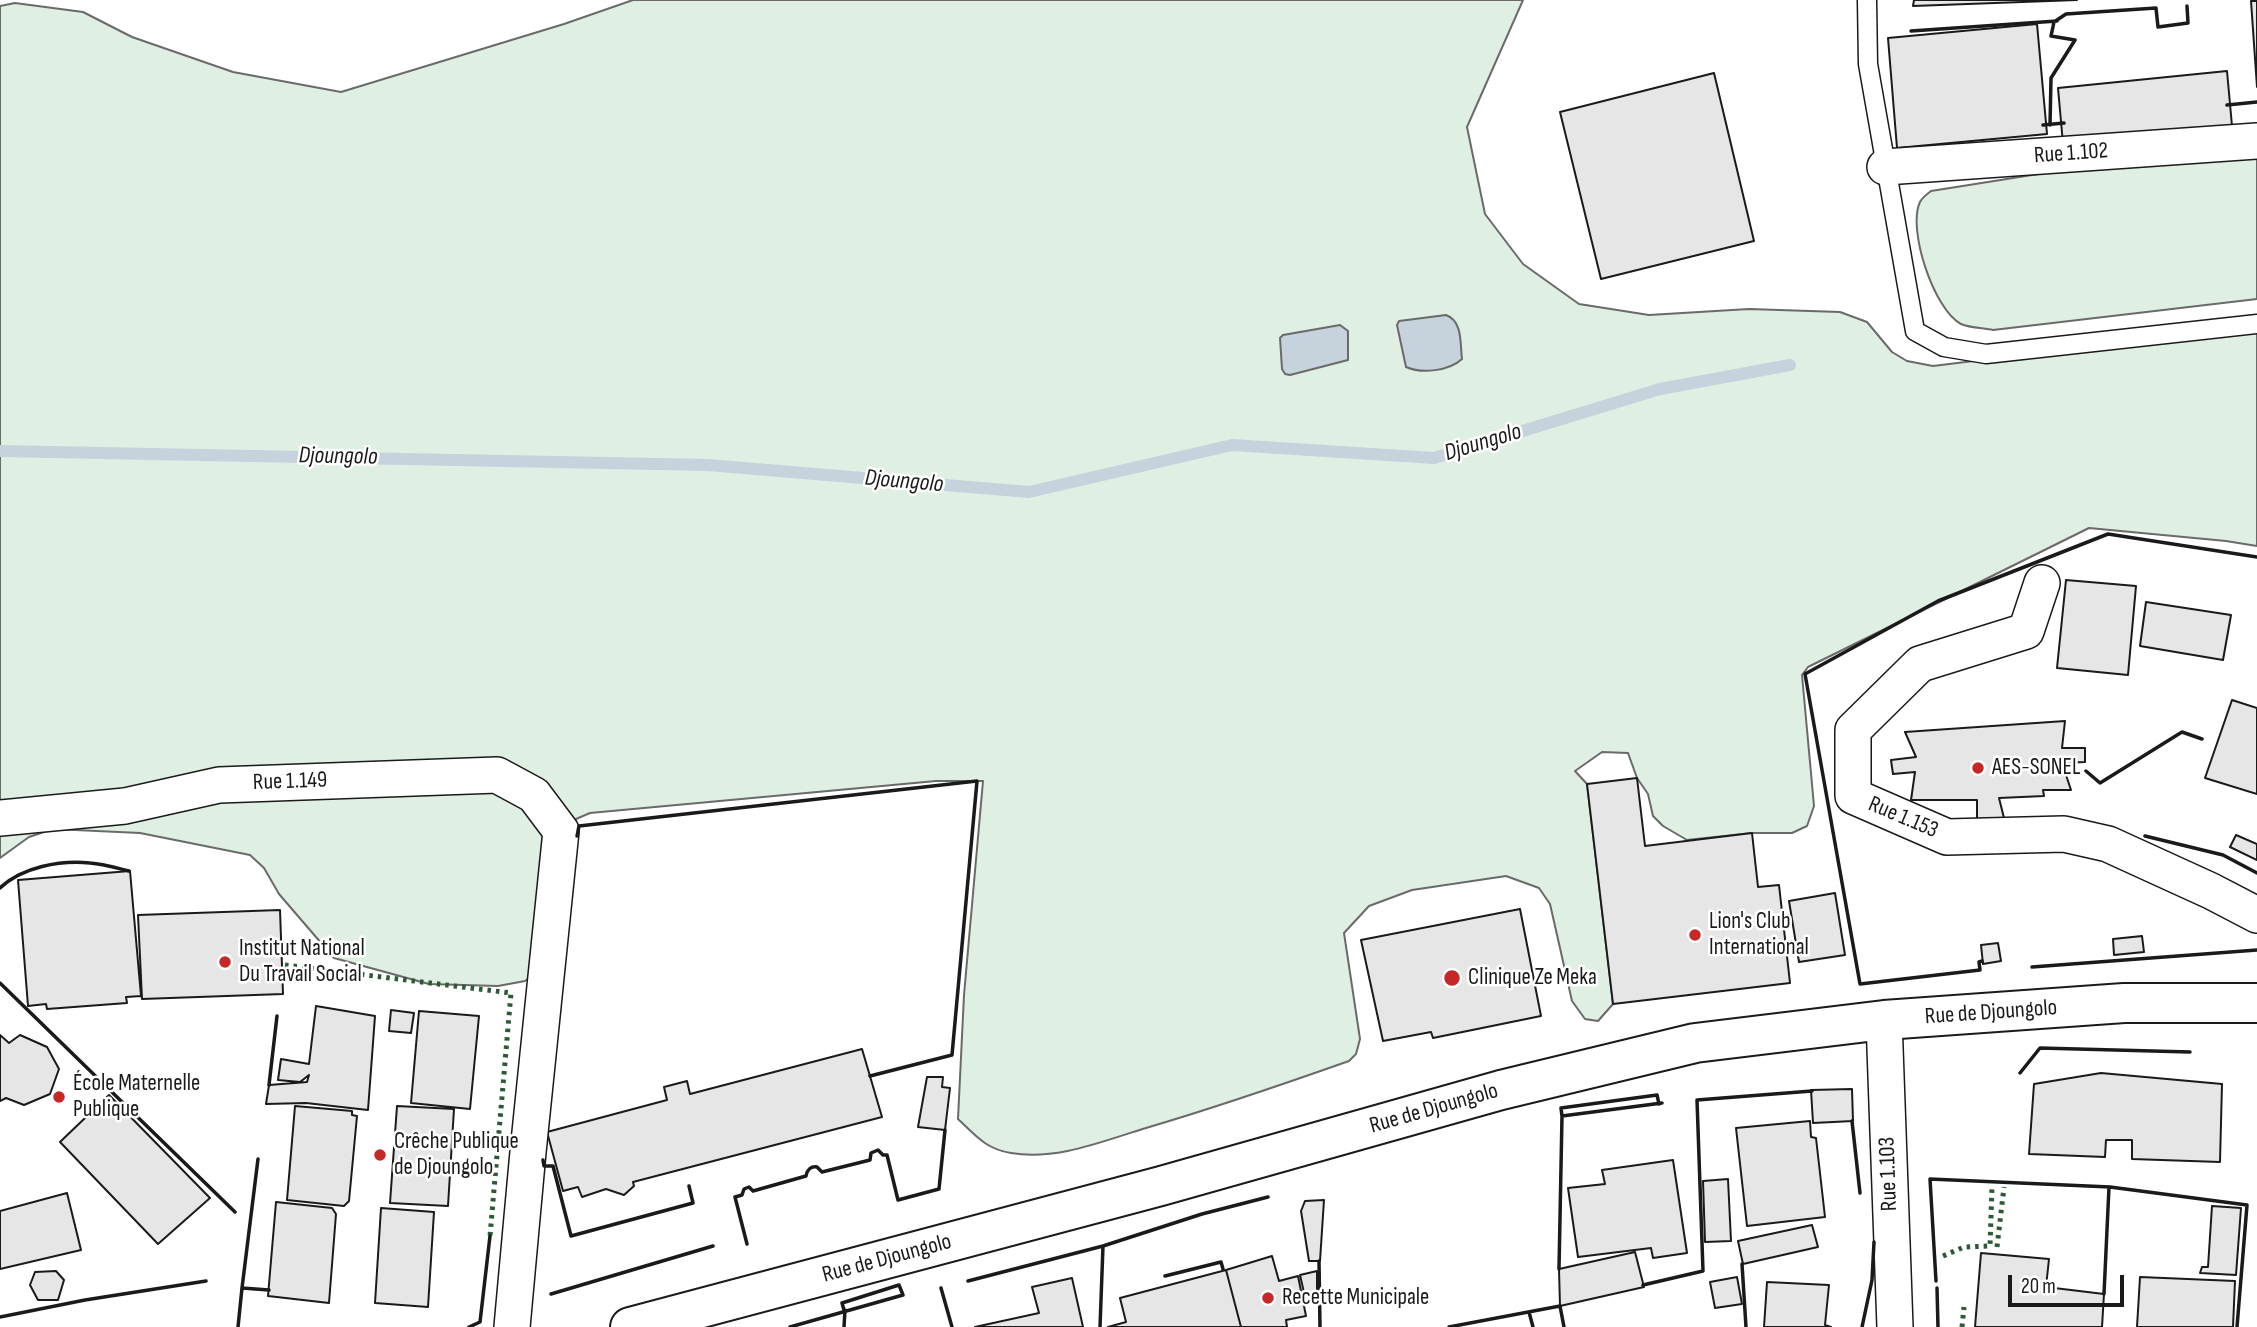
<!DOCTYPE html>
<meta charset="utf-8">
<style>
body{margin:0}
#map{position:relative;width:2257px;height:1327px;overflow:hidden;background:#fff;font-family:"Sofia Sans Condensed",sans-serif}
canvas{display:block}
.scale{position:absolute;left:2008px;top:1275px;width:116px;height:32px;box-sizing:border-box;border:4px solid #1a1a1a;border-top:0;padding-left:9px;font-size:21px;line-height:24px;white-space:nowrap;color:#1a1a1a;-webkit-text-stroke:5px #fff;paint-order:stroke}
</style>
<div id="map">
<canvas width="2257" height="1327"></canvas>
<div class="scale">20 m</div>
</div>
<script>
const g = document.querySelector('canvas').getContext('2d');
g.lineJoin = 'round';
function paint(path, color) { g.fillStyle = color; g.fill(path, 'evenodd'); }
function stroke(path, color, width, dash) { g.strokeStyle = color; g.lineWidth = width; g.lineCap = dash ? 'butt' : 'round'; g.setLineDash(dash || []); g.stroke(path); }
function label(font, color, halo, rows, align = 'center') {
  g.font = font + ' "Sofia Sans Condensed",sans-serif'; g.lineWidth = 5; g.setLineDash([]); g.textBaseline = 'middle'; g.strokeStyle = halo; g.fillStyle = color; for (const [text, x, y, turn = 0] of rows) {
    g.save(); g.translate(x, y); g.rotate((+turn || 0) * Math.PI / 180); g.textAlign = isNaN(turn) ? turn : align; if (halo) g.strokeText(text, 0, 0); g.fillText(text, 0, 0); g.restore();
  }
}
const green = new Path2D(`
 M 633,0 L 1523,0 L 1467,127 L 1485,214 L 1523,264 L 1579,304 L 1649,315 L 1749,309 L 1840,312 L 1867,322 L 1892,352 L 1907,361 L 1933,366 L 2257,326 L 2257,546 L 2226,541 L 2089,528 L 1808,667 L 1802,675 L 1814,806 L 1807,826 L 1792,833 L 1752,833 L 1687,840 L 1663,826 L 1653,816 L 1648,794 L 1637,778 L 1628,753 L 1602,752 L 1575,771 L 1587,784 L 1613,1004 L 1598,1021 L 1585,1019 L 1572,1001 L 1550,904 L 1539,888 L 1506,876 L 1412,890 L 1369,906 L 1344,933 L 1360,1039 L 1356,1054 L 1349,1061 C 1281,1085 1214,1108 1146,1128 C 1103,1141 1056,1161 1011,1153 C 986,1149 976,1136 958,1119 L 964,995 L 983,781 L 936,781 L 590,813 L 576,819 L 541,969 L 525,981 L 498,986 L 429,984 L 334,958 L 279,894 L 264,868 L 250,855 L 140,833 L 53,829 L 29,837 L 0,858 L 0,6 L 15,3 L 83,12 L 132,37 L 233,72 L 341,92 L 564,24 Z
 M 2257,149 L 2257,299 L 1993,330 C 1984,328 1970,328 1961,324 C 1934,310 1907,229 1920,202 C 1922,198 1927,194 1931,191 L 2070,169 Z`);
paint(green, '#e0efe3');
stroke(green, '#6a6a6a', 2);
const water = new Path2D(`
 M 1446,315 C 1463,321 1460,344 1462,359 C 1449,371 1422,374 1406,367 L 1397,325 L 1399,321 Z
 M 1340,325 L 1348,331 L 1348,360 L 1290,375 L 1285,374 L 1282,369 L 1280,338 L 1283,335 Z`);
paint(water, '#c6d2dc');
stroke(water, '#6a6a6a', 2);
stroke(new Path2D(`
 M 0,451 L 708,465 L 1029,492 L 1232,445 L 1434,458 L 1660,389 L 1790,365`), '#c6d2dc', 12);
const building = new Path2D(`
 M 1914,0 L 2077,0 L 1913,6 Z
 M 2251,1 L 2257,1 L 2257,87 Z
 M 2037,24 L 2047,134 L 1897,148 L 1888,38 Z
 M 2227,71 L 2232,126 L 2063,144 L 2058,88 Z
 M 1714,73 L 1754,241 L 1601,279 L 1560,112 Z
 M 2066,580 L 2136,586 L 2128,675 L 2057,668 Z
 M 2146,602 L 2231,615 L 2223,660 L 2140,646 Z
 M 2232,700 L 2257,708 L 2257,794 L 2205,778 Z
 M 2065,721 L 2062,748 L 2085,748 L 2085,762 L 2062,763 L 2071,790 L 2043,790 L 2044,796 L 1999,798 L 2004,818 L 1977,821 L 1977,800 L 1911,800 L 1915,772 L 1893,774 L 1891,760 L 1916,757 L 1905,732 Z
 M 1637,778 L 1645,846 L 1752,833 L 1758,887 L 1779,885 L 1790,983 L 1613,1004 L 1587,784 Z
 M 2236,835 L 2257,844 L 2257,860 L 2230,847 Z
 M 130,871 L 141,996 L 126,997 L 127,1003 L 47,1009 L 46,1004 L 28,1006 L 18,880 Z
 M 1835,893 L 1845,955 L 1799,962 L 1789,901 Z
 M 1520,909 L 1541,1016 L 1433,1038 L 1431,1032 L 1383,1041 L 1361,940 Z
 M 280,910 L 283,994 L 142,999 L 138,915 Z
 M 2142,936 L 2144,952 L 2114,955 L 2113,939 Z
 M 1998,943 L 2001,961 L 1983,964 L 1981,945 Z
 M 316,1006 L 375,1016 L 368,1110 L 306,1103 L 266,1104 L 269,1085 L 307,1082 L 309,1075 L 300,1082 L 278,1080 L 281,1059 L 309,1064 Z
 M 391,1010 L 414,1013 L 411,1033 L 389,1031 Z
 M 419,1011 L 479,1016 L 470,1109 L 411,1103 Z
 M 0,1035 L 9,1043 L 20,1035 L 47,1047 L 59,1069 L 50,1094 L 24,1105 L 6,1098 L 0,1101 Z
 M 862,1049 L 882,1117 L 633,1182 L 634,1186 L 624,1195 L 606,1189 L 582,1197 L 578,1187 L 563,1191 L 547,1132 L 667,1100 L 664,1087 L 687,1081 L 690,1094 Z
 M 2101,1073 L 2222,1084 L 2220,1162 L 2132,1159 L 2132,1140 L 2106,1140 L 2105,1157 L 2029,1154 L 2034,1084 Z
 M 927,1077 L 943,1077 L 942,1087 L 950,1088 L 945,1130 L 918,1127 Z
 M 1852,1089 L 1853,1121 L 1813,1123 L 1811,1090 Z
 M 109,1095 L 210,1198 L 158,1244 L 60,1142 Z
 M 295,1106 L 352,1111 L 352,1115 L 357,1116 L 349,1201 L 344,1206 L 287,1200 Z
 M 397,1106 L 454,1109 L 448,1206 L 390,1203 Z
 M 1810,1121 L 1811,1137 L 1816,1138 L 1825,1217 L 1747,1226 L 1736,1128 Z
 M 1673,1160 L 1687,1253 L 1653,1258 L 1651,1248 L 1578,1257 L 1568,1188 L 1605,1184 L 1602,1170 Z
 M 1728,1179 L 1731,1241 L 1705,1242 L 1703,1181 Z
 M 67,1193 L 81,1250 L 0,1269 L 0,1211 Z
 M 1324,1200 L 1320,1261 L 1309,1261 L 1301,1211 L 1305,1201 Z
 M 276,1202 L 332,1208 L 336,1214 L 329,1303 L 268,1296 Z
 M 2212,1206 L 2241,1208 L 2236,1275 L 2200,1273 L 2202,1267 L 2208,1267 Z
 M 381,1208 L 434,1212 L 428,1307 L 375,1303 Z
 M 1812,1225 L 1818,1247 L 1743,1264 L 1738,1241 Z
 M 1635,1252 L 1644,1287 L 1560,1306 L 1559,1269 Z
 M 1981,1253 L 2049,1259 L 2046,1287 L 2104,1294 L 2102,1327 L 1975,1327 Z
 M 1272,1256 L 1279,1281 L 1298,1276 L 1306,1316 L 1286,1320 L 1287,1327 L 1241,1327 L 1226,1270 Z
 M 1226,1270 L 1241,1327 L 1108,1327 L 1126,1322 L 1120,1298 Z
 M 56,1271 L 64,1280 L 58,1300 L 38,1300 L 30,1285 L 35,1272 Z
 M 1317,1271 L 1317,1295 L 1305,1297 L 1300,1275 Z
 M 1737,1277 L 1742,1304 L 1715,1308 L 1710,1282 Z
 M 2140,1277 L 2235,1281 L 2233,1327 L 2137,1327 Z
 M 1072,1278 L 1083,1327 L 975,1327 L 1039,1313 L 1032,1287 Z
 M 1767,1282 L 1829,1285 L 1825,1325 L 1831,1327 L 1764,1327 Z`);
paint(building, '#e6e6e6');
stroke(building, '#1a1a1a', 2);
const lane = new Path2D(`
 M 1867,0 L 1868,64 L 1915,331 L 1944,347 L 1986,354 L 2257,324`);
const street = new Path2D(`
 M 1885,167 L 2257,141
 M 2042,583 L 2026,631 L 1920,664 L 1853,730 L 1853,796 L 1947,837 L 2064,834 L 2108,844 L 2211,891 L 2257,915
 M 0,818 L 125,806 L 219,785 L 497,775 L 534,795 L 561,831 L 528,1152 L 512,1327
 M 1884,1020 L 1895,1327`);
const secondary = new Path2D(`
 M 630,1327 L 1161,1186 L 1501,1090 L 1695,1043 L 1884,1020 L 2124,1003 L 2257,1003`);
stroke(lane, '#1a1a1a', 21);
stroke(street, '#1a1a1a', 38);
stroke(secondary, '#1a1a1a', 42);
stroke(lane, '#fff', 18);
stroke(street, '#fff', 35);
stroke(secondary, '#fff', 38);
stroke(new Path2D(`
 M 285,965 L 511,993 L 490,1236
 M 1997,1247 L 2004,1187
 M 1943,1256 L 1964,1247 L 1990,1246 L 1992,1187
 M 1962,1327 L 1964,1307`), '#2b5a34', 5, [3.5, 5]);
stroke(new Path2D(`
 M 1911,31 L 2057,21
 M 2227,105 L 2257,102
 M 2043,125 L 2064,123
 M 2050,125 L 2051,78 L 2075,40 L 2051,36 L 2054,22 L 2066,14 L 2156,8 L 2158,27 L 2188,23 L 2187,6
 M 2086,771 L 2100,783 L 2182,732 L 2202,739
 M 577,836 L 579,826 L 977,781 L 952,1055 L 870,1076
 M 2145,836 L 2223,855 L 2257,873
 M 0,888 C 22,867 60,860 90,863 C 103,864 117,868 129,871
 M 1982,961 L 1979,962 L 1980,970 L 1860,984 L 1805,674 L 1938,601 L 2108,534 L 2257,557
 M 2032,967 L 2257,950
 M 0,983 L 235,1212
 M 2020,1073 L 2040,1048 L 2190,1052
 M 269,1085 L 277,1016
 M 1697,1100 L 1812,1091
 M 1562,1116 L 1561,1108 L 1657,1095 L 1659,1104
 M 1852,1121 L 1860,1193
 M 543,1160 L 544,1166 L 553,1166 L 571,1236 L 693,1203 L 689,1186
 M 747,1244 L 735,1197 L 742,1195 L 744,1189 L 749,1187 L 753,1191 L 806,1176 C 807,1170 811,1166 817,1167 L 822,1172 L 870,1160 L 871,1153 L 878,1150 L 883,1155 L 887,1155 L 898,1200 L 939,1189 L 945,1130
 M 1319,1261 L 1320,1327
 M 1742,1264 L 1746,1327
 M 1559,1269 L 1562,1116 L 1662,1103
 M 1165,1276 L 1221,1262 L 1223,1269
 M 968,1281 L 1103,1246 L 1202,1214 L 1268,1197
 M 1936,1281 L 1930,1179 L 2110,1187 L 2247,1205 L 2237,1327
 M 1643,1285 L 1703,1271 L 1697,1100
 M 242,1288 L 258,1159
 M 941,1288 L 952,1327
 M 1937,1288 L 1938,1327
 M 551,1294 L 713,1246
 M 2104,1294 L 2109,1187
 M 1560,1306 L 1564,1327
 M 1529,1312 L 1533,1327
 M 0,1317 L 85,1300 L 206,1281
 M 238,1327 L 242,1288 L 269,1290
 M 469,1327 L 480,1322 L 490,1236
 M 790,1327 L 903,1295 L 899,1285 L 842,1303 L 844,1310
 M 844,1327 L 845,1310
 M 1100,1327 L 1103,1246
 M 1449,1327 L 1560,1306
 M 1862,1327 L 1872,1280 L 1874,1242`), '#1a1a1a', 3.5);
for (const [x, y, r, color] of [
 [1978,768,7,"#c62828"],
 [1695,935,7,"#c62828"],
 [225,962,7,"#c62828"],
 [1452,978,9,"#c62828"],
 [59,1097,7,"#c62828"],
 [380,1155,7,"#c62828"],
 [1268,1298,7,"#c62828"]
]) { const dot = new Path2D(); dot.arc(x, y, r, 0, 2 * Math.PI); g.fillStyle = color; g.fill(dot); stroke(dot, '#fff', 2.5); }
label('23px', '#1a1a1a', '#fff', [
 ["Rue 1.102",2071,154,-4],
 ["Rue 1.149",290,782,-2],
 ["Rue 1.153",1903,818,23],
 ["Rue de Djoungolo",1991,1013,-4],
 ["Rue de Djoungolo",1434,1109,-16],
 ["Rue 1.103",1889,1174,-92],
 ["Rue de Djoungolo",887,1259,-15]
]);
label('23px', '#1a1a1a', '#fff', [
 ["AES-SONEL",1992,768],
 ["Lion's Club",1709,922],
 ["International",1709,948],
 ["Institut National",239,949],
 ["Du Travail Social",239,975],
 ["Clinique Ze Meka",1468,978],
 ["École Maternelle",73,1084],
 ["Publique",73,1110],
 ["Crêche Publique",394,1142],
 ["de Djoungolo",394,1168],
 ["Recette Municipale",1282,1298]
], 'left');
label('italic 24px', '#1a1a1a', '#fff', [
 ["Djoungolo",1483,443,-17],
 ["Djoungolo",338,457,1],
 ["Djoungolo",904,482,5]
]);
</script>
